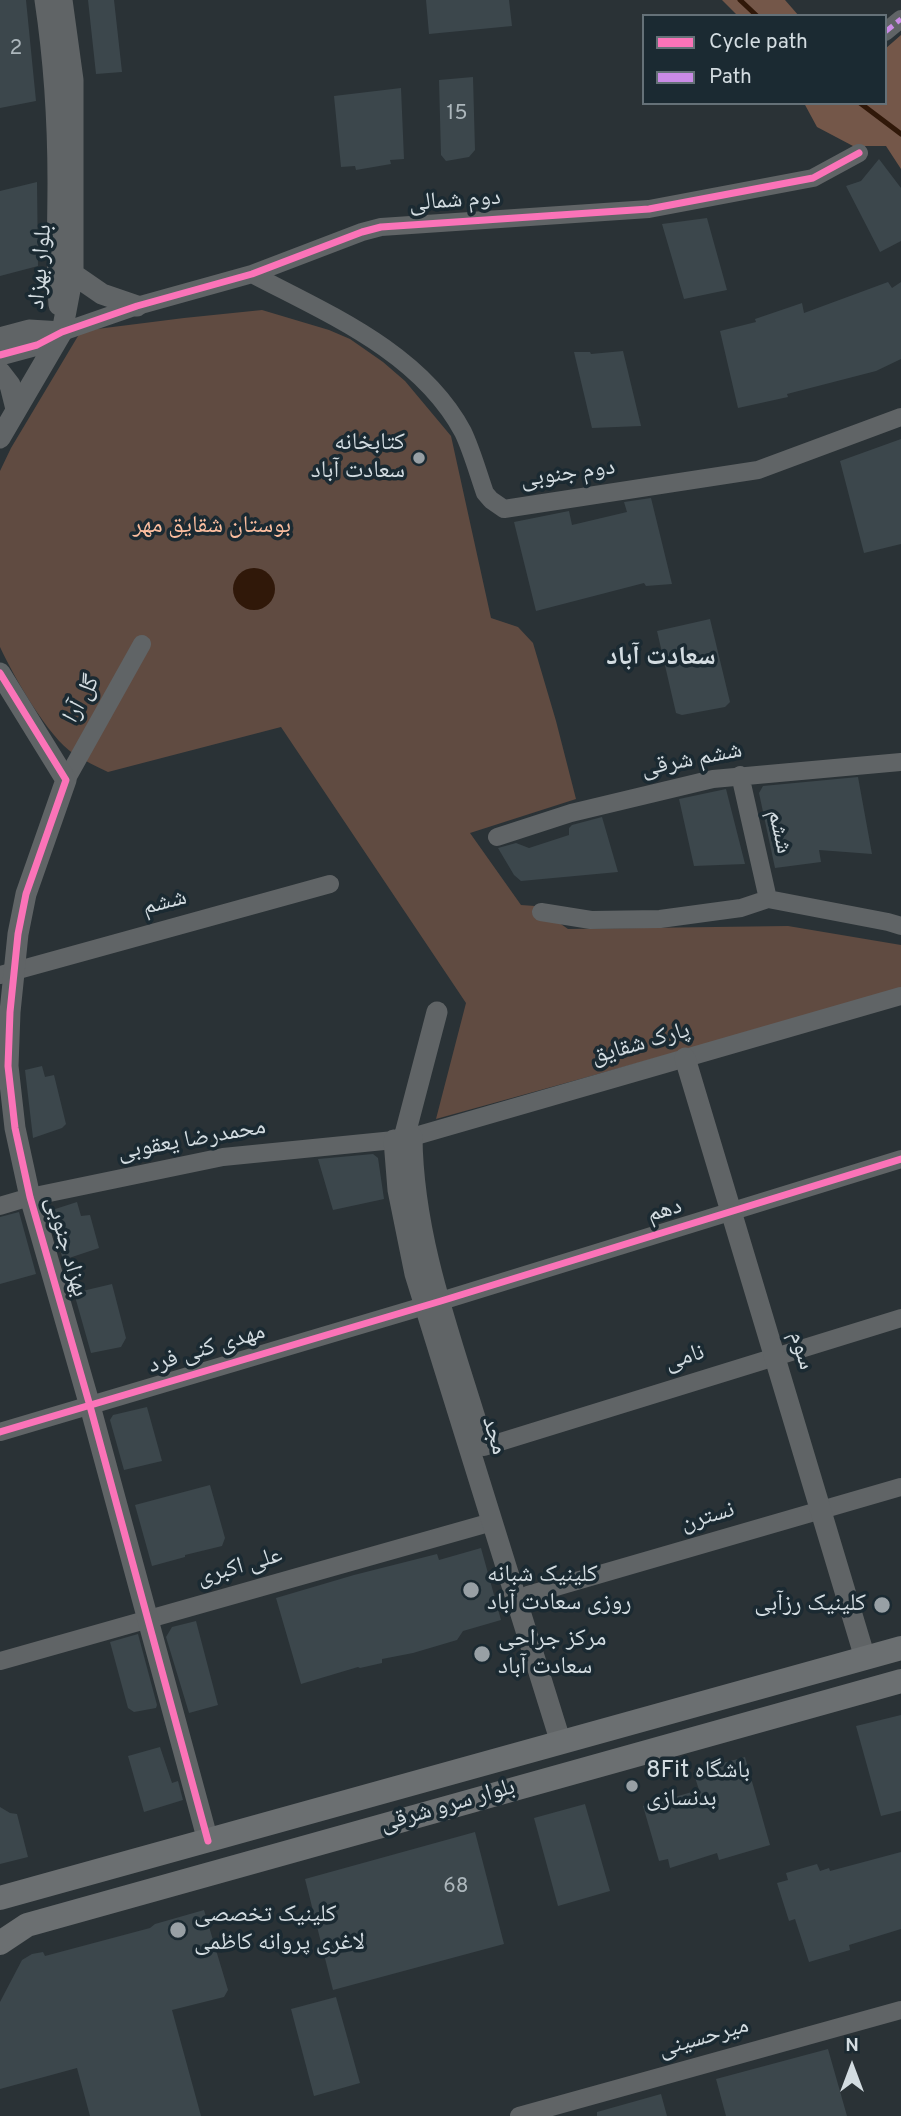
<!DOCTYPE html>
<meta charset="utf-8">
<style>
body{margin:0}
#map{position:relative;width:901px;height:2116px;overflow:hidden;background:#2a3236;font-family:Overpass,sans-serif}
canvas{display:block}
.legend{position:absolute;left:642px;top:14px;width:245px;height:91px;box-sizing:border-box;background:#1b2a32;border:2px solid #657178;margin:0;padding:9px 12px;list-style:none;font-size:21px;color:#d3dce1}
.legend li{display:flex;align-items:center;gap:14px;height:35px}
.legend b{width:35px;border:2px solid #657178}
.north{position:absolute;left:817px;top:2032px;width:70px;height:70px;-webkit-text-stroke:5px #1b2a32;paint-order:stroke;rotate:0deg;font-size:19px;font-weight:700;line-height:28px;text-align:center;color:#d3dce1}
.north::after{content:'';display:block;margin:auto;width:24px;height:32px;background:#d3dce1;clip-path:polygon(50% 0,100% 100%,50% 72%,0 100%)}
</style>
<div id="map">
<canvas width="901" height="2116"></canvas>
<ul class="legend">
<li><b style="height:9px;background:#fb73b8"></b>Cycle path</li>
<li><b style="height:9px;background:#ca8be6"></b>Path</li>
</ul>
<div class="north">N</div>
</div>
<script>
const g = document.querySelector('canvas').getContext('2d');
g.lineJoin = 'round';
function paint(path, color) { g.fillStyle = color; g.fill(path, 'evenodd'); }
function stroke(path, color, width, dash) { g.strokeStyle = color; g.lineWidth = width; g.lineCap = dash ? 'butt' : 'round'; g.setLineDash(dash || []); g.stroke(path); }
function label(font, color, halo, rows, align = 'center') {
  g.font = font + ' Overpass,"Noto Naskh Arabic",sans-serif'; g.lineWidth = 7; g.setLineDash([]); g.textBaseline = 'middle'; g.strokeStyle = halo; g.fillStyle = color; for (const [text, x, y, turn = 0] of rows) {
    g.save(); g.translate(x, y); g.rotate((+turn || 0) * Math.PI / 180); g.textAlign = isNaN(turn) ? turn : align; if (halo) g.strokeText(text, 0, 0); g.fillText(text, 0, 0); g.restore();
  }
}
paint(new Path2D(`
 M 262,310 L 329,330 L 350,339 L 383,362 L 405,381 L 451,436 L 491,618 L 518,627 L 533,643 L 556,721 L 576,799 L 470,833 L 521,905 L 535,906 L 568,929 L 788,926 L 901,945 L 901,990 L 436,1119 L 466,1003 L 281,727 L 108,772 C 97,767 85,761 74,754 C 48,737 14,677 0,647 L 0,471 L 11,448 L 81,331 L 184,318 Z`), '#604b41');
paint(new Path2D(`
 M 722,0 L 785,0 L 799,16 L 738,16 Z
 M 901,35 L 901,169 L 886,146 L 853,146 L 817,127 L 804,103 L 885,103 L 885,49 Z`), '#745749');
paint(new Path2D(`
 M233 589a21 21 0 1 1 42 0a21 21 0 1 1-42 0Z`), '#301809');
stroke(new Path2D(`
 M 740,0 L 757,16
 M 860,103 L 901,134`), '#301809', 5);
paint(new Path2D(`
 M 0,0 L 26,0 L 36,101 L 0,108 Z
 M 88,0 L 114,0 L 122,72 L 96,74 Z
 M 426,0 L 509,0 L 512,26 L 429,34 Z
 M 473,77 L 475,150 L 469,157 L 446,161 L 441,155 L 439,80 Z
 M 401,88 L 404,159 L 390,160 L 391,164 L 356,170 L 355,166 L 341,167 L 334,96 Z
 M 879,159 L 901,188 L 901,241 L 880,252 L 846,186 L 861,181 Z
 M 37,182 L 38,266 L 0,276 L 0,191 Z
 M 707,218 L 727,290 L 684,299 L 662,224 Z
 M 888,282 L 892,288 L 901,282 L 901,359 L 876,371 L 787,394 L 788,397 L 738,408 L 720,331 L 756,322 L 755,319 L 802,303 L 804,313 Z
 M 623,351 L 641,426 L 592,428 L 574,352 L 590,352 L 591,354 Z
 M 901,439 L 901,544 L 864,553 L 840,461 Z
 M 651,498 L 672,584 L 646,586 L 644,583 L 536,611 L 514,522 L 569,511 L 572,525 L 627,512 L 624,502 Z
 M 710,619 L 730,702 L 725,707 L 682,715 L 676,713 L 657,631 Z
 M 858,777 L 872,854 L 819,850 L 821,862 L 775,868 L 759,793 L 763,786 Z
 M 726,789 L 745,864 L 694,866 L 679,799 Z
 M 602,817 L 618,872 L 521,881 L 514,875 L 498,848 L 516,843 L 529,848 L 569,835 L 569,828 L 572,825 Z
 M 42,1066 L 45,1077 L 54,1075 L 66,1124 L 62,1128 L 33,1138 L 25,1070 Z
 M 373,1154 L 378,1158 L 384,1199 L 333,1210 L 318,1159 Z
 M 77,1202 L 81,1216 L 90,1215 L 99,1248 L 63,1260 L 49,1211 Z
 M 19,1212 L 36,1274 L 0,1284 L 0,1217 Z
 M 112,1284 L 126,1338 L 121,1347 L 91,1353 L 74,1293 Z
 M 147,1407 L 162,1461 L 124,1470 L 110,1420 L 113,1415 Z
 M 210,1485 L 225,1538 L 222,1546 L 185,1555 L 185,1557 L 152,1566 L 135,1505 Z
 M 481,1548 L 501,1620 L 463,1631 L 457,1640 L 413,1653 L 382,1659 L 382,1663 L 360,1668 L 358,1667 L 301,1684 L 276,1598 L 354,1575 L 437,1554 L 439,1560 Z
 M 196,1621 L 218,1705 L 189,1713 L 166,1637 L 172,1627 Z
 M 138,1634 L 157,1705 L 156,1708 L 134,1712 L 128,1708 L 110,1642 Z
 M 901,1715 L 901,1811 L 881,1816 L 856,1726 Z
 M 160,1747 L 172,1783 L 178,1781 L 183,1800 L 144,1812 L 128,1756 Z
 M 745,1757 L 770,1845 L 719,1860 L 717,1853 L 670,1868 L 668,1859 L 659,1861 L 643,1806 L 699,1790 L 693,1771 Z
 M 585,1804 L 610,1891 L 558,1906 L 534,1818 Z
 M 0,1807 L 10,1813 L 17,1814 L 28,1857 L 0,1864 Z
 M 475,1832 L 504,1944 L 333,1990 L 305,1879 Z
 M 901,1852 L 901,1929 L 849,1945 L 850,1950 L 809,1962 L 795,1919 L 789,1921 L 777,1883 L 788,1880 L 786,1873 L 817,1864 L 820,1871 L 829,1868 L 830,1871 Z
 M 204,1910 L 228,1990 L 224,1997 L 172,2010 L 201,2116 L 90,2116 L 77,2068 L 0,2089 L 0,2002 L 22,1960 L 32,1954 L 43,1952 L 45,1956 L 150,1928 L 155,1924 Z
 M 336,1997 L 360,2083 L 314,2096 L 291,2009 Z
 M 828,2049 L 847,2116 L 726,2116 L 716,2079 Z
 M 661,2094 L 667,2116 L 597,2116 L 597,2112 Z`), '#3c474c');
stroke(new Path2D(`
 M 885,32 L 901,19
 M 252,274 C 328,314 420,352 463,432 C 472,451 478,473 485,493 L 491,500 L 504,509 L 758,470 L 901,417
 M 62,332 L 137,306 L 252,274 L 362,232 L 381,227 L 649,209 L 813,178 L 859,153
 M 740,775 L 768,899
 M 66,780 L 142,644
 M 497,837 L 571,813 L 713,779 L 901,762
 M 541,912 L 591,920 L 660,919 L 741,908 L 768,899 L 888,922 L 901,926
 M 0,975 L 330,884
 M 0,1206 L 30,1197 L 223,1157 L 394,1140 L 412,1137 L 901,996
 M 0,1432 L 441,1301 L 901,1159
 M 484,1447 L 901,1318
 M 528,1595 L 901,1487
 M 0,1661 L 492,1522
 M 519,2116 L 901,2010`), '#606466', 18);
stroke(new Path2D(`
 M 45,0 C 54,60 58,121 58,182 C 58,223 56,264 59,305
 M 73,274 L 102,294 L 137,306
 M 0,338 L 29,330 L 62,332
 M 0,355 L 37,345 L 62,332
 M 0,372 L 10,385 L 16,409
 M 0,438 L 62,332 L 73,274 L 73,80 L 62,0
 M 0,673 L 66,780 L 26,894 L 18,934 L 10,1012 L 8,1066 L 15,1128 L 30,1197 L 90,1406 L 208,1841
 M 685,1058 L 865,1658
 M 412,1137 C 413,1242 453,1343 483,1444
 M 404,1138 L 437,1012
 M 394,1140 L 398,1190 L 415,1274 L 561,1743`), '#606466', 21);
stroke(new Path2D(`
 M 0,1898 L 901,1648
 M 0,1943 L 27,1925 L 901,1681`), '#6b6f71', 24);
stroke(new Path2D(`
 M 885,32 L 901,19`), '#ca8be6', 5, [10, 5]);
stroke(new Path2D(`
 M 0,355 L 37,345 L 62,332 L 137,306 L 252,274 L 362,232 L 381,227 L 649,209 L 813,178 L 859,153
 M 0,673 L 66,780 L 26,894 L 18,934 L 10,1012 L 8,1066 L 15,1128 L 30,1197 L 90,1406 L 208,1841
 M 0,1432 L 441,1301 L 901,1159`), '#fb73b8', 7);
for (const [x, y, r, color] of [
 [419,458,7,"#98a0a5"],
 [471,1590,9,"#98a0a5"],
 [882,1605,9,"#98a0a5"],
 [482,1654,9,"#98a0a5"],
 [632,1786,7,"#98a0a5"],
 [178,1930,9,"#98a0a5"]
]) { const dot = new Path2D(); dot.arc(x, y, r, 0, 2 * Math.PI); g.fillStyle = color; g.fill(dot); stroke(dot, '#1b2a32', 2.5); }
label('21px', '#adb7bc', null, [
 ["2",16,50],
 ["15",457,115],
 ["68",456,1888]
]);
label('24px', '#d3dce1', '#1b2a32', [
 ["دوم شمالی",455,202,-4],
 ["بلوار بهزاد",42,267,-85],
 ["دوم جنوبی",568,475,-8],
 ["گل آرا",83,700,-61],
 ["ششم شرقی",692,761,-11],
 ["ششم",778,832,77],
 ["ششم",165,904,-15],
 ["پارک شقایق",641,1045,-16],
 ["محمدرضا یعقوبی",192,1141,-10],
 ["دهم",665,1212,-17],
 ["بهزاد جنوبی",65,1247,74],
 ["مهدی کنی فرد",207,1350,-17],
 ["سوم",800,1351,73],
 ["نامی",685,1359,-17],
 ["مجد",493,1436,73],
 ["نسترن",708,1518,-16],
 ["علی اکبری",240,1568,-16],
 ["بلوار سرو شرقی",448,1807,-16],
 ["میرحسینی",704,2039,-16]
]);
label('24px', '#d3dce1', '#1b2a32', [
 ["کتابخانه",405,444,"right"],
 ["سعادت آباد",405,472,"right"],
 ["کلینیک شبانه",487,1576],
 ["روزی سعادت آباد",487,1604],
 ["کلینیک رزآبی",866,1605,"right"],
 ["مرکز جراحی",498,1640],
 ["سعادت آباد",498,1668],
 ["8Fit باشگاه",646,1772],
 ["بدنسازی",646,1800],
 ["کلینیک تخصصی",194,1916],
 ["لاغری پروانه کاظمی",194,1944]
], 'left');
label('24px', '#fcbe9f', '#1b2a32', [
 ["بوستان شقایق مهر",212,527]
]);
label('bold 26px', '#d3dce1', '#1b2a32', [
 ["سعادت آباد",661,659]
]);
</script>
